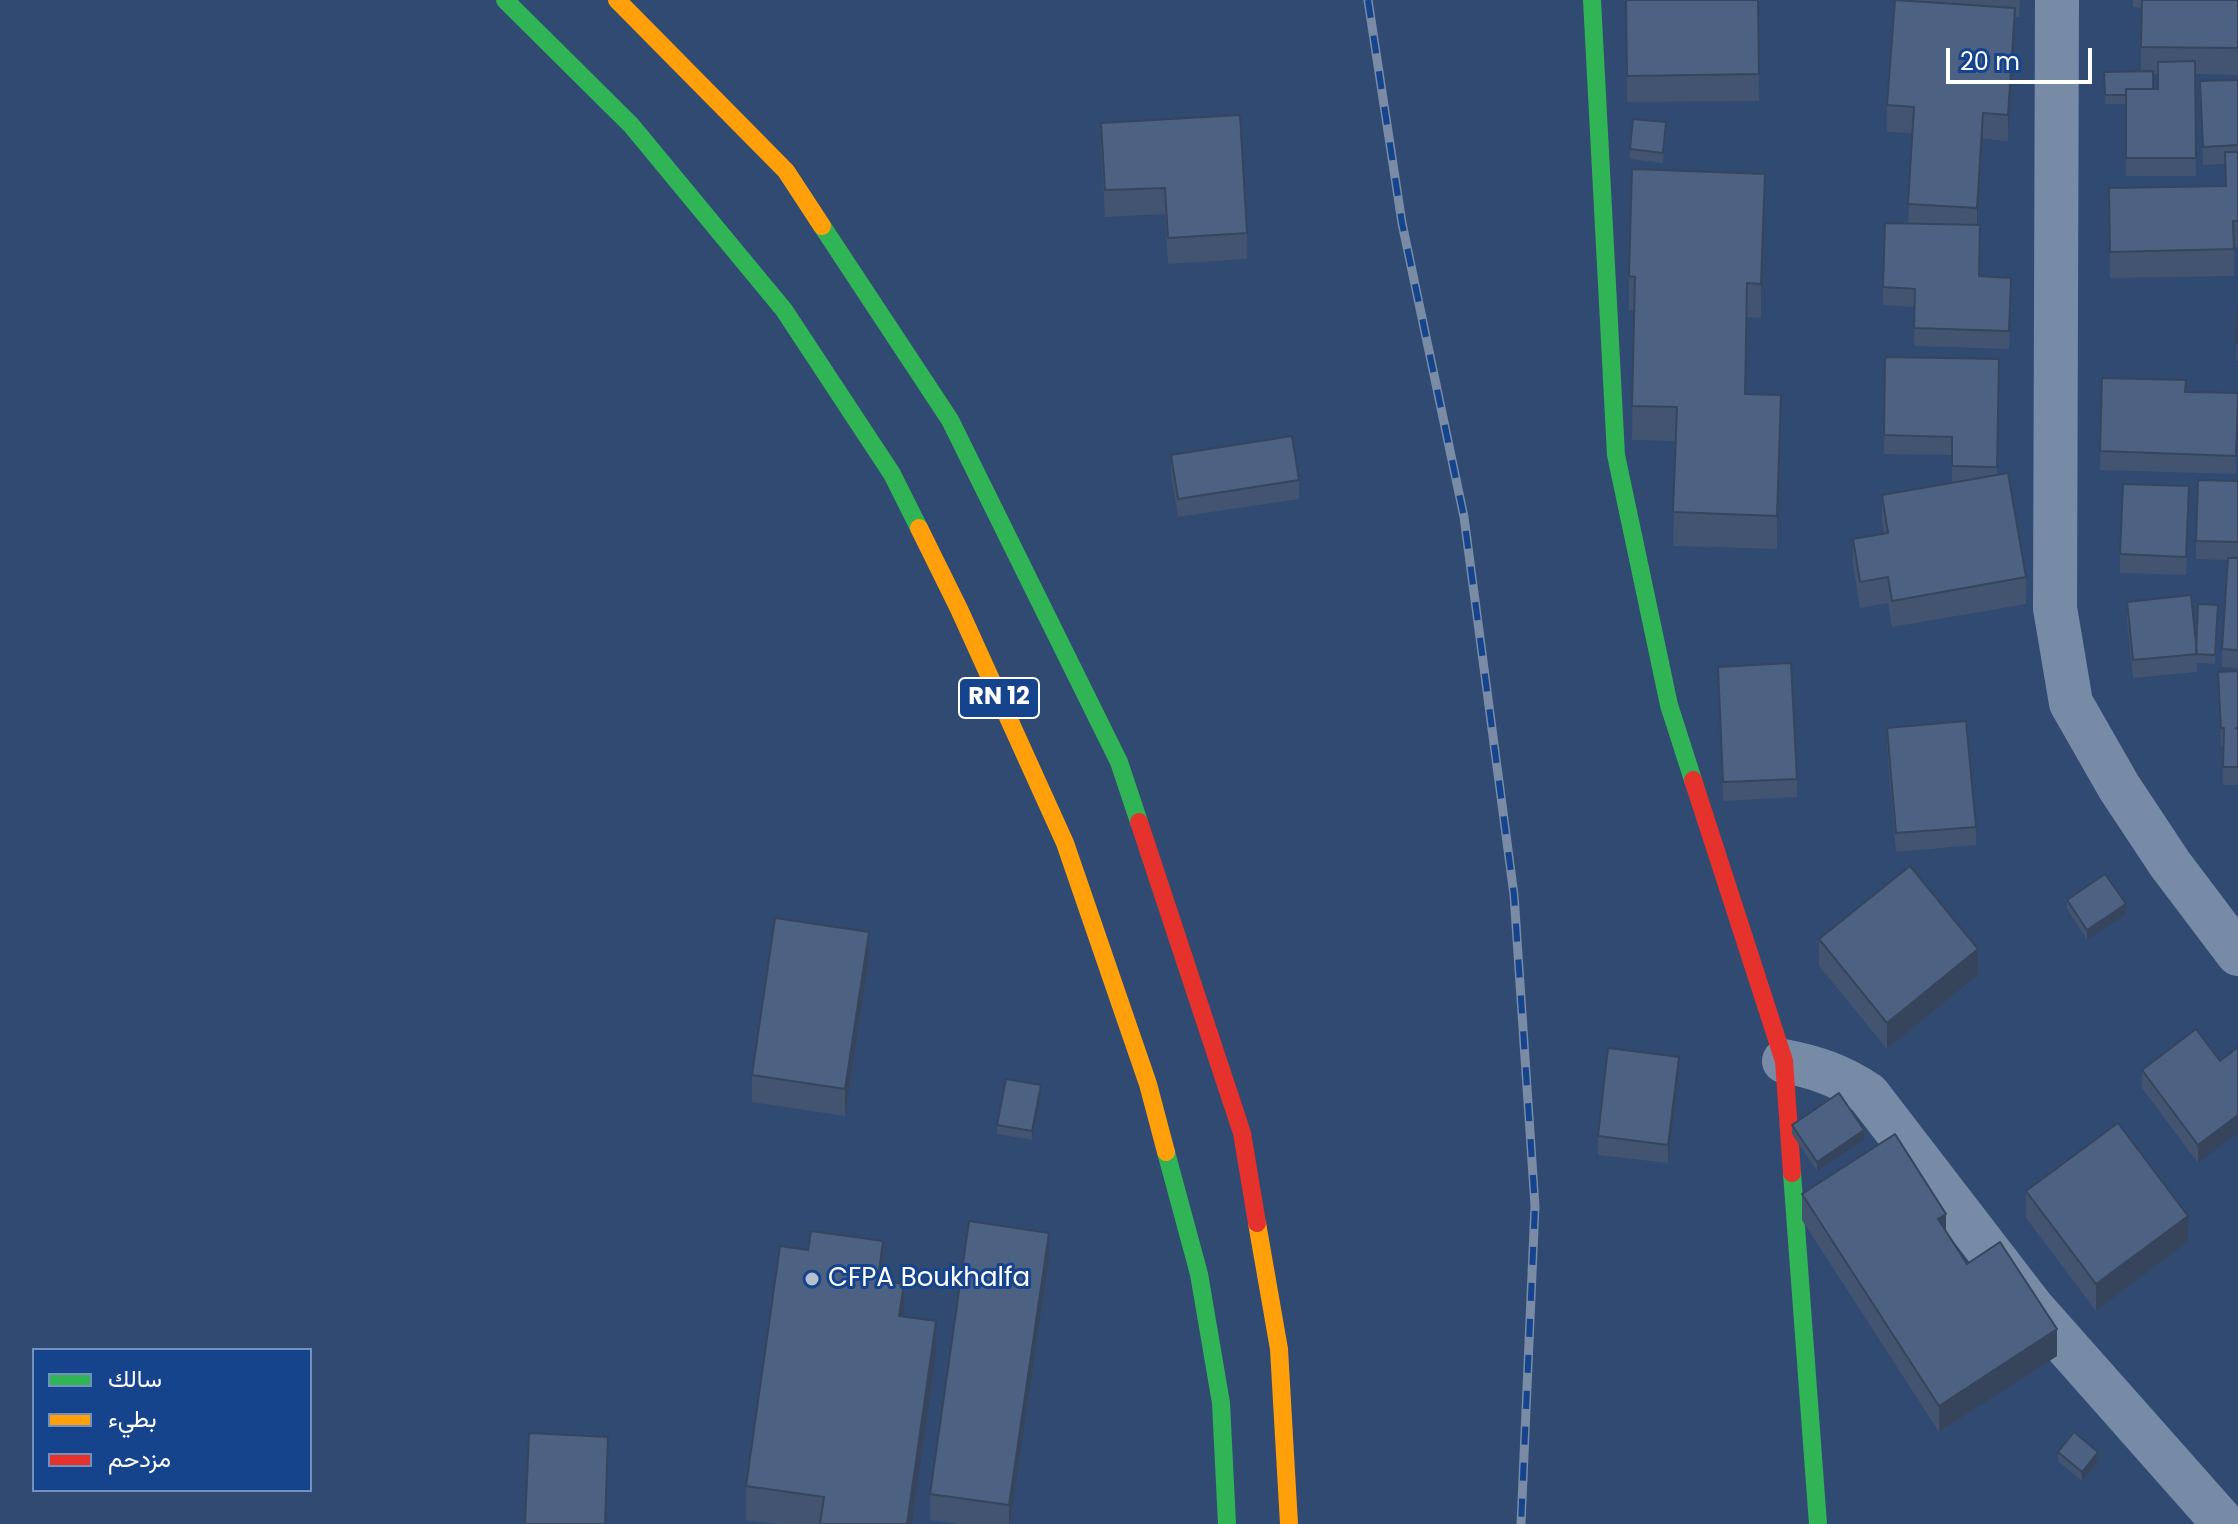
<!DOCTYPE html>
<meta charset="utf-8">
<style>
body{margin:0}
#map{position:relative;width:2238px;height:1524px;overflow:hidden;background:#304a72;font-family:Poppins,Vazirmatn,sans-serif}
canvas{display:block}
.legend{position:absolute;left:32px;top:1348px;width:280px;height:144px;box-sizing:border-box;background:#15448d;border:2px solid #738fbb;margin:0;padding:10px 14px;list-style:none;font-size:24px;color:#fff}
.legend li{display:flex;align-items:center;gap:16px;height:40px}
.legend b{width:40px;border:2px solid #738fbb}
.scale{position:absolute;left:1946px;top:48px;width:146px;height:36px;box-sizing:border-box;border:4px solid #fff;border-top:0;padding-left:10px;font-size:24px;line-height:28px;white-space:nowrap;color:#fff;-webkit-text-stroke:6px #15448d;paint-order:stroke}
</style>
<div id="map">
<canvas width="2238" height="1524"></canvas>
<ul class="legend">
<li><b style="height:10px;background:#30b455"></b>سالك</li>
<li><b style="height:10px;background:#ff9f0a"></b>بطيء</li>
<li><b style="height:10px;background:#e5322d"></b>مزدحم</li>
</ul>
<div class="scale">20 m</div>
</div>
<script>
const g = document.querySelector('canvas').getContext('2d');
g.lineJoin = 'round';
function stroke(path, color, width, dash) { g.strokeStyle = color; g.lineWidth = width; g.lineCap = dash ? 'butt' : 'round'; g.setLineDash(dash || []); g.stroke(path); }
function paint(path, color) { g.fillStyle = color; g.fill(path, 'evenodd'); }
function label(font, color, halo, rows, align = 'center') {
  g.font = font + ' Poppins,sans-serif'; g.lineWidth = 6; g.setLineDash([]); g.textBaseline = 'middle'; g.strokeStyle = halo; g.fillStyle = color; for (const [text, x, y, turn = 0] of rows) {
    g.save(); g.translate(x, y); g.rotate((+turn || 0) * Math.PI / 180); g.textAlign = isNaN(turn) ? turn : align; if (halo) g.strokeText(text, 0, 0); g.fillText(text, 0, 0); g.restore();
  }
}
stroke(new Path2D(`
 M 2057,0 L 2055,608 L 2071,703 L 2119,787 L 2170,864 L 2238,954
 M 1784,1061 C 1816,1067 1841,1076 1868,1094 L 2031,1306 L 2224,1524`), '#778ba6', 44);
stroke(new Path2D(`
 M 505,0 L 631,125 L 784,310 L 892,474 L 919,528
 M 1592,0 L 1616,455 L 1669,705 L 1693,780
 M 822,226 L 950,420 L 1119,762 L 1139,822
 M 1166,1152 L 1199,1274 L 1221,1403 L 1227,1524
 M 1792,1173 L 1818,1524`), '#30b455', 18);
stroke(new Path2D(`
 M 617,0 L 786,171 L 822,226
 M 919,528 L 959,609 L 1065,843 L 1148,1084 L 1166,1152
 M 1257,1223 L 1279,1349 L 1289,1524`), '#ff9f0a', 18);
stroke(new Path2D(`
 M 1693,780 L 1784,1061 L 1792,1173
 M 1139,822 L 1242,1133 L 1257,1223`), '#e5322d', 18);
const rail = new Path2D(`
 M 1368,0 L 1402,223 L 1464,517 L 1514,895 L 1535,1206 L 1521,1524`);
stroke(rail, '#798ba5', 9);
stroke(rail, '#15448d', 6, [18]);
paint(new Path2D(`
 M 1626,0 L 1758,0 L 1759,101 L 1627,102 Z
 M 1902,0 L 2020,0 L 2019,17 L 2015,17 L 2008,141 L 1983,139 L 1978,225 L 1979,276 L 2011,278 L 2009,349 L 1914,346 L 1915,307 L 1883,305 L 1883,287 L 1908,224 L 1912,133 L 1887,132 L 1887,105 Z
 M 2133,0 L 2238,0 L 2238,75 L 2195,74 L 2196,176 L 2126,176 L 2126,104 L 2105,104 L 2104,72 L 2141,71 L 2141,8 L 2133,7 ZM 2153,74 L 2158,74 L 2158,89 L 2153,89 Z
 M 2238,80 L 2238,247 L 2234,247 L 2234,276 L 2110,278 L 2109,188 L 2225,186 L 2225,164 L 2203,165 L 2200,81 Z
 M 1101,123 L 1247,233 L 1247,259 L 1168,264 L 1165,214 L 1105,217 L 1101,149 Z
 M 1666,131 L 1663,163 L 1630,159 L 1630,149 Z
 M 1765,207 L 1761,318 L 1747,317 L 1745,394 L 1781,428 L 1777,549 L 1673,546 L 1676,441 L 1632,440 L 1634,310 L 1629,310 L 1629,276 Z
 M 2238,309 L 2238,361 L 2236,361 Z
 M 1885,357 L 1999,359 L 1997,475 L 2026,577 L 2026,604 L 1892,627 L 1888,603 L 1860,608 L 1853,565 L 1853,539 L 1884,533 L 1882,522 L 1882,495 L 1952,483 L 1952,455 L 1884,454 Z
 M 2102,378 L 2186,392 L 2238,393 L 2236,474 L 2100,470 Z
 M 1171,455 L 1299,480 L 1299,499 L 1178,517 L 1171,473 Z
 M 2238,481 L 2238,668 L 2222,667 L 2222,649 L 2228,560 L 2196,559 L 2196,541 Z
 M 2189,504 L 2186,575 L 2120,573 L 2120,554 Z
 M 2127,602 L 2196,647 L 2218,615 L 2215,664 L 2197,663 L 2197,672 L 2133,678 L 2127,620 Z
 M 1718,667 L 1797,779 L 1797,797 L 1723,801 Z
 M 2238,671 L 2238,785 L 2223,785 L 2223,746 L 2221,746 L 2218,672 Z
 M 1887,728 L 1976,827 L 1976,845 L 1896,852 L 1887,746 Z
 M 2067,900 L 2126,914 L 2087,940 L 2067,909 Z
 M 1819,939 L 1978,975 L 1887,1049 L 1819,966 Z
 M 869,958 L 845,1116 L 752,1102 L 752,1075 Z
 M 2220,1061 L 2198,1163 L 2142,1088 L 2142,1070 Z
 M 1679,1075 L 1668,1163 L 1598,1155 L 1598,1136 Z
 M 1041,1094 L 1032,1140 L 997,1134 L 997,1125 Z
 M 1792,1125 L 1864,1140 L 1817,1171 L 1792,1134 Z
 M 2026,1191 L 2188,1242 L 2096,1311 L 2026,1218 Z
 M 1802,1194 L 1946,1232 L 1967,1264 L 2057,1356 L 1939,1432 L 1802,1220 Z
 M 1049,1259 L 1010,1524 L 959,1524 L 930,1520 L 930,1494 Z
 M 883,1275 L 882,1281 L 904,1316 L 936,1355 L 912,1524 L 779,1524 L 746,1520 L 746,1486 Z
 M 2058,1452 L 2098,1462 L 2082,1481 L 2058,1461 Z`), '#425470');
paint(new Path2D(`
 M 2015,8 L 2015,35 L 2008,141 L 2008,115 Z
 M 1983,113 L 1983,139 L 1977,235 L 1977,208 Z
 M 1765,174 L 1765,207 L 1761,318 L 1761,284 Z
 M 1747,283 L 1747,317 L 1745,427 L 1745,394 Z
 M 1781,395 L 1781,428 L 1777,549 L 1777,516 Z
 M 2126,904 L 2126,914 L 2087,940 L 2087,930 Z
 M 869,932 L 869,958 L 845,1116 L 845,1089 Z
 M 1978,949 L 1978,975 L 1887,1049 L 1887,1023 Z
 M 1679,1057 L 1679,1075 L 1668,1163 L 1668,1145 Z
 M 1041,1085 L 1041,1094 L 1032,1140 L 1032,1131 Z
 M 2238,1115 L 2238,1133 L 2198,1163 L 2198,1145 Z
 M 1864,1130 L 1864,1140 L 1817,1171 L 1817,1162 Z
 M 1946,1214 L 1946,1240 L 1938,1219 Z
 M 2188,1216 L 2188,1242 L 2096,1311 L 2096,1284 Z
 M 1049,1233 L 1049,1259 L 1010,1524 L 1009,1524 L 1009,1505 Z
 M 883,1241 L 883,1275 L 878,1314 L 878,1280 Z
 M 904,1284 L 904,1317 L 899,1316 Z
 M 936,1321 L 936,1355 L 912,1524 L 907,1524 Z
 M 2057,1329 L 2057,1356 L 1939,1432 L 1939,1406 Z
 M 608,1437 L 606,1524 L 605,1524 Z
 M 2098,1452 L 2098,1462 L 2082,1481 L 2082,1472 Z`), '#36455b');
const building = new Path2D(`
 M 1626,0 L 1758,0 L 1759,74 L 1627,76 Z
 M 1895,0 L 2015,8 L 2008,115 L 1983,113 L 1977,208 L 1908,204 L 1914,107 L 1887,105 Z
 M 2142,0 L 2238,0 L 2238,48 L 2141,47 Z
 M 2195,61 L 2196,158 L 2126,158 L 2126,89 L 2158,89 L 2158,62 Z
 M 2153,71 L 2153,89 L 2126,89 L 2126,95 L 2105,95 L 2104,72 Z
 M 2238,80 L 2238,145 L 2203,147 L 2200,81 Z
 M 1240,115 L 1247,233 L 1168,238 L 1165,188 L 1105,190 L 1101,123 Z
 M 1633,119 L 1666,122 L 1663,153 L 1630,149 Z
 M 2225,152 L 2238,152 L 2238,221 L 2233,221 L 2234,249 L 2110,252 L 2109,188 L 2226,186 Z
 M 1632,169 L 1765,174 L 1761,284 L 1747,283 L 1745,394 L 1781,395 L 1777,516 L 1673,512 L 1677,407 L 1632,406 L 1635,277 L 1629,276 Z
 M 1885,223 L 1980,225 L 1979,276 L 2011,278 L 2009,331 L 1914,328 L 1915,289 L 1883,287 Z
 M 2238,309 L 2238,343 L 2236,343 Z
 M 1885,357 L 1999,359 L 1997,467 L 1952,466 L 1952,437 L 1884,435 Z
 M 2102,378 L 2186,380 L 2185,392 L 2238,393 L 2236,456 L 2100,451 Z
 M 1292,436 L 1299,480 L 1178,499 L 1171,455 Z
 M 2008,473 L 2026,577 L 1892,601 L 1888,577 L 1860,582 L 1853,539 L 1888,533 L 1882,495 Z
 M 2198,480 L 2238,481 L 2238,542 L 2196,541 Z
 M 2123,484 L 2189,486 L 2186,557 L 2120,554 Z
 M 2228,558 L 2238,558 L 2238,650 L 2222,649 Z
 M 2191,595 L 2197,654 L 2133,660 L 2127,602 Z
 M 2198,604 L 2218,605 L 2215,655 L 2196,654 Z
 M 1791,663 L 1797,779 L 1723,782 L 1718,667 Z
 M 2238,671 L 2238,728 L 2236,728 L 2238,729 L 2238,767 L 2223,767 L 2224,728 L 2221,728 L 2218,672 Z
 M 1966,721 L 1976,827 L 1896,833 L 1887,728 Z
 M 1910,866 L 1978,949 L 1887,1023 L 1819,939 Z
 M 2105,874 L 2126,904 L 2087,930 L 2067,900 Z
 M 775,918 L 869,932 L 845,1089 L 752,1075 Z
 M 2196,1029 L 2220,1061 L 2238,1047 L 2238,1115 L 2198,1145 L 2142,1070 Z
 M 1608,1048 L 1679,1057 L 1668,1145 L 1598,1136 Z
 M 1006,1079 L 1041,1085 L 1032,1131 L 997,1125 Z
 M 1839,1093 L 1864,1130 L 1817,1162 L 1792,1125 Z
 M 2118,1123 L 2188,1216 L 2096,1284 L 2026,1191 Z
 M 1895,1134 L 1946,1214 L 1938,1219 L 1967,1264 L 2000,1242 L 2057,1329 L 1939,1406 L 1802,1194 Z
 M 969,1221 L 1049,1233 L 1009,1505 L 930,1494 Z
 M 811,1231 L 883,1241 L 878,1280 L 904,1284 L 899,1316 L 936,1321 L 907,1524 L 820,1524 L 824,1497 L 746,1486 L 780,1246 L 808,1250 Z
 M 2074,1432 L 2098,1452 L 2082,1472 L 2058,1452 Z
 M 529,1433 L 608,1437 L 605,1524 L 525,1524 Z`);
paint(building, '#4d6282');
stroke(building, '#36455b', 2);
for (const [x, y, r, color] of [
 [812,1279,8,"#b7c0ce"]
]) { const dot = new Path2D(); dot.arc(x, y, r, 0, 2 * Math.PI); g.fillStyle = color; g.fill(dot); stroke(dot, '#15448d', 3); }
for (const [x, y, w] of [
 [999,698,80]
]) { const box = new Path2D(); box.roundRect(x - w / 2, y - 20, w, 40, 6); g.fillStyle = '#15448d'; g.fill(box); stroke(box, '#fff', 2); }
label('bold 24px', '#fff', null, [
 ["RN 12",999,698]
]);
label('26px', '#fff', '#15448d', [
 ["CFPA Boukhalfa",828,1279]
], 'left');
</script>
